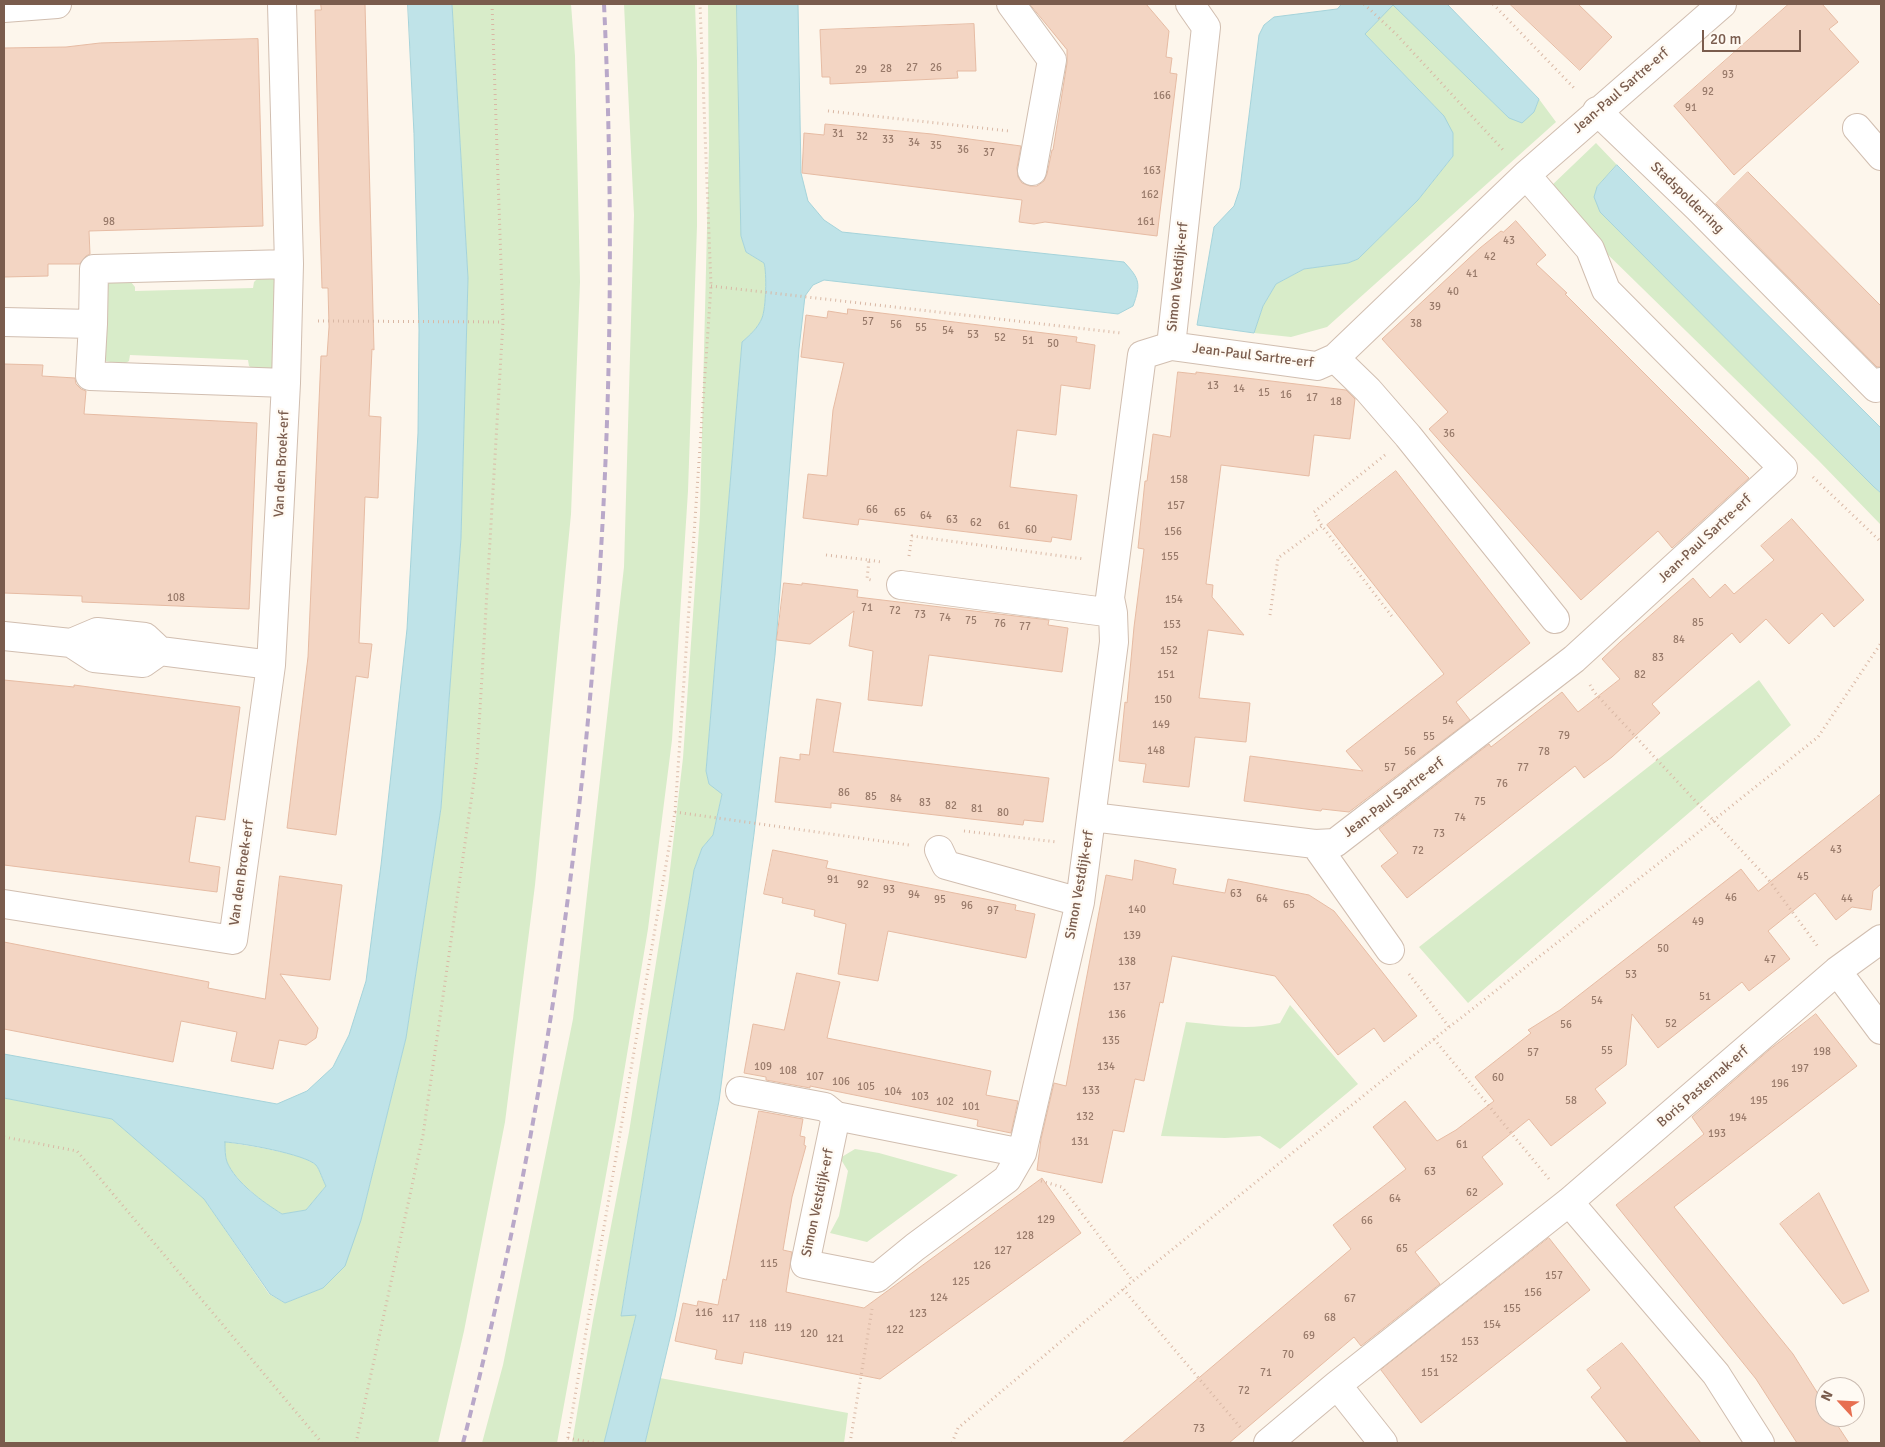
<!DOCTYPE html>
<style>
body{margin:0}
#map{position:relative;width:1885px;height:1447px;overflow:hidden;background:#fdf6ec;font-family:Signika,sans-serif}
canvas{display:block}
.frame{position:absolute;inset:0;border:5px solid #7a5c4d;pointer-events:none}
.north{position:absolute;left:1815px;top:1377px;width:50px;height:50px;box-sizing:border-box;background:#fffaf3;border:1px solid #cabbb1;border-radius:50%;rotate:295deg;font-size:14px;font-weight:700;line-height:20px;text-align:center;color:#7a5c4d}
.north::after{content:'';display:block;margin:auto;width:18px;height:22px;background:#e76f51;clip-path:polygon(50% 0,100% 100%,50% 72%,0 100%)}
.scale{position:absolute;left:1702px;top:30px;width:99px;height:22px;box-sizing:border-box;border:2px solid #7a5c4d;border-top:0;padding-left:6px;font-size:15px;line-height:18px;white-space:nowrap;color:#7a5c4d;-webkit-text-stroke:4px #fffaf3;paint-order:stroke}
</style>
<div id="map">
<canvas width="1885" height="1447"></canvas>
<div class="frame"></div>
<div class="north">N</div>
<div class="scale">20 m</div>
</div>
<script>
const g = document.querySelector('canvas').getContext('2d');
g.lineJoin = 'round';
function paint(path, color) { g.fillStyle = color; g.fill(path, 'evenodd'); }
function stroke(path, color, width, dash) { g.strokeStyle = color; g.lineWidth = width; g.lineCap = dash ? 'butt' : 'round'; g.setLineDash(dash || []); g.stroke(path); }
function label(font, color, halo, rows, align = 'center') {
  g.font = font + ' Signika,sans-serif'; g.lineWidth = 4.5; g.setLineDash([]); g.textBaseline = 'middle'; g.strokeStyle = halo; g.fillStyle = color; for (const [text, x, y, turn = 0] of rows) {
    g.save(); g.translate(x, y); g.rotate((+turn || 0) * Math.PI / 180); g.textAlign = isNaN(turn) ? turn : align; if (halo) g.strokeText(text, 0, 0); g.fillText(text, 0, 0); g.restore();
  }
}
paint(new Path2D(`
 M 452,4 L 571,4 L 575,56 L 580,282 L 571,514 L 535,885 L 505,1122 L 464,1331 L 438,1443 L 4,1443 L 4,1098 L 112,1119 L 204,1199 L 269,1294 L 285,1303 L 323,1288 L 361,1220 L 406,1038 L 441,808 L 461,538 L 468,278 Z
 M 624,4 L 695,4 L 697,61 L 697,226 L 688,491 L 672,740 L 648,929 L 616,1120 L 557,1443 L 482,1443 L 503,1365 L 573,1019 L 624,567 L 634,215 Z
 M 708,4 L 737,4 L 741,236 L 746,252 L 764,263 C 767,273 766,308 762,318 C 758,328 750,335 742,342 L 706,771 L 709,784 L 722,793 L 713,835 L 702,848 L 694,870 L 621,1315 L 636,1314 L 604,1443 L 572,1443 L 593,1320 L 629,1132 L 668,887 L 683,758 L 700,514 L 709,147 Z
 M 1393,4 L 1509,118 L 1534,112 L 1539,99 L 1556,122 L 1327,327 L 1291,337 L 1254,333 L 1263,306 L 1276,284 L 1304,269 L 1348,263 L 1358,259 L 1418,200 L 1453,156 L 1444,116 L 1365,34 Z
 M 1596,143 L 1617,165 L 1597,187 L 1600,212 L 1874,487 L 1881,493 L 1881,525 L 1818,460 L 1552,200 L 1549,188 Z
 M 275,278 L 278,279 L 273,369 L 252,368 L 249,366 L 248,360 L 130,355 L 129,361 L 124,364 L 104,361 L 107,286 L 109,283 L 131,282 L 135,287 L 135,291 L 253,288 L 254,282 L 257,279 Z
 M 1759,680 L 1791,725 L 1468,1003 L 1419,947 Z
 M 1290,1005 L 1358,1084 L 1280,1149 L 1260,1136 L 1225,1138 L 1161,1136 L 1186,1022 C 1217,1025 1249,1031 1280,1023 Z
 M 225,1142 C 244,1145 303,1153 316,1165 C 320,1170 323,1181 326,1186 L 306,1210 L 282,1214 C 264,1203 235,1181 227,1162 C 225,1156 225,1148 225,1142 Z
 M 855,1149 L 879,1153 L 958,1175 L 867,1242 L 830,1233 L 839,1216 L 848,1171 L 840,1158 Z
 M 660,1378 L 848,1413 L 844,1443 L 645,1443 Z`), '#d8ecc9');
const water = new Path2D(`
 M 408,4 L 452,4 L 468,278 L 461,538 L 441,808 L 406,1038 L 361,1220 L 345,1266 L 323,1288 L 285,1303 L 270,1294 L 204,1199 L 112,1119 L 4,1098 L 4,1054 L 277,1104 L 307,1091 L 333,1067 L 349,1035 L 366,981 L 381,865 L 407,629 L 418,433 L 419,330 L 414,134 ZM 225,1142 C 241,1143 305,1154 316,1165 C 320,1170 323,1181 326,1186 L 306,1210 L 282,1214 C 263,1202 236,1183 227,1162 C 225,1157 225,1148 225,1142 Z
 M 737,4 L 798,4 L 801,173 L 808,201 L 824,220 L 842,232 L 1124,262 C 1140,279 1141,284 1133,306 L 1118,314 L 824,280 L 813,285 L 805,296 L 799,349 L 775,655 L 754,834 L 719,1101 L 675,1317 L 645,1443 L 604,1443 L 636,1315 L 621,1316 L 694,870 L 702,848 L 713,835 L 722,794 L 709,784 L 706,771 L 742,342 C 750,335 758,328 762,318 C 766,308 767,273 764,263 L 746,252 L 741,236 Z
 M 1342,4 L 1447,4 L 1539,99 L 1534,112 L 1522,123 L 1509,118 L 1393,5 L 1365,34 L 1444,116 L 1453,133 L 1453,156 L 1418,200 L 1358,259 L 1348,263 L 1304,269 L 1276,284 L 1263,306 L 1254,333 L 1197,325 L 1214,227 L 1234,206 L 1240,188 L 1259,35 L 1264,25 L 1274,17 L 1337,9 Z
 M 1617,165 L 1881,428 L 1881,493 L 1874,487 L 1600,212 L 1594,197 L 1597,187 Z`);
paint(water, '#bfe3e8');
stroke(water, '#a5d3da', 1);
const building = new Path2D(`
 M 321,4 L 365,4 L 374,350 L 372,349 L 369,416 L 381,417 L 378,498 L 365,497 L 362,576 L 359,643 L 372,644 L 370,660 L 368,678 L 356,676 L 336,835 L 287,828 L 308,657 L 321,356 L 327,356 L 329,327 L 328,288 L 322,288 L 320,225 L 315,10 L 321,10 Z
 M 1030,4 L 1146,4 L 1169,31 L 1166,57 L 1172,58 L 1170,73 L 1177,74 L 1157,236 L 1045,222 L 1034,224 L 1019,222 L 1022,200 L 802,173 L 804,133 L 824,135 L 825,124 L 932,134 L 1021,146 L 1017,168 L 1018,177 L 1022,183 L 1030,186 L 1037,186 L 1044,181 L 1047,174 L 1052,150 L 1053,150 L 1067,63 L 1067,50 Z
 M 1510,4 L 1578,4 L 1612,37 L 1580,70 Z
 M 1789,4 L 1822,4 L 1838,22 L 1829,29 L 1859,62 L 1734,175 L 1674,106 Z
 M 974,24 L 976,71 L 957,71 L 958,78 L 830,84 L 830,77 L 822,77 L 820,30 Z
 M 258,39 L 263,226 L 89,231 L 90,254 L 86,256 L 80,264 L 48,264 L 48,276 L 4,277 L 4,48 L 66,47 L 100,43 Z
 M 1748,172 L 1881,306 L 1881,367 L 1877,367 L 1716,204 Z
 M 1516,221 L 1546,255 L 1536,264 L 1567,293 L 1565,294 L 1749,478 L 1672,548 L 1658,531 L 1581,600 L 1429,429 L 1448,412 L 1382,339 L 1480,248 L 1501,231 L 1503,232 Z
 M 848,309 L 1077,337 L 1076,342 L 1095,345 L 1090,389 L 1061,385 L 1056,435 L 1017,430 L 1010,487 L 1077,495 L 1071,540 L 1052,537 L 1051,542 L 859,519 L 858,525 L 803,518 L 808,474 L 827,476 L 833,410 L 844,363 L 801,357 L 806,315 L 827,318 L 828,311 L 847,314 Z
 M 4,364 L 43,365 L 42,376 L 75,378 L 76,384 L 81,389 L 86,391 L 84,414 L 257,423 L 249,609 L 82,602 L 82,596 L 4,593 Z
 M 1178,372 L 1196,374 L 1196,372 L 1346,390 L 1355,399 L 1350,439 L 1314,435 L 1309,476 L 1221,465 L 1206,584 L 1213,585 L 1212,597 L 1244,635 L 1208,630 L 1199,698 L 1250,703 L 1246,742 L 1195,737 L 1189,787 L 1143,782 L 1146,764 L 1119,761 L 1125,702 L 1127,703 L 1134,627 L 1144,549 L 1138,548 L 1145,481 L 1147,481 L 1153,434 L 1170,437 Z
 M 1396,471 L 1530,643 L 1456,702 L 1470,720 L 1349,812 L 1322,809 L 1321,811 L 1244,801 L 1250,756 L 1363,771 L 1346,751 L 1444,674 L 1327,525 Z
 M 1792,519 L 1864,600 L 1834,627 L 1822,613 L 1789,644 L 1766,619 L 1740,643 L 1732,633 L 1652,704 L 1660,713 L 1612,757 L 1584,778 L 1575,766 L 1407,898 L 1381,866 L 1398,853 L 1379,829 L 1489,744 L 1491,747 L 1562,692 L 1578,712 L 1620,679 L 1602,659 L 1620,642 L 1693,578 L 1710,598 L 1725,584 L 1734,594 L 1774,560 L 1761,546 Z
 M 784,583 L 802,585 L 802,583 L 858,590 L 857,597 L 1049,620 L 1048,625 L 1068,628 L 1062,672 L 929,655 L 922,706 L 868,700 L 873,651 L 849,646 L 854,611 L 810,644 L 777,640 Z
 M 4,680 L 74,687 L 74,685 L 240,707 L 225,820 L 196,816 L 189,862 L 220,867 L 217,892 L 4,865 Z
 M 817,699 L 841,703 L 833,752 L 1049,778 L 1043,822 L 1024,820 L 1023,825 L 831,803 L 831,808 L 775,802 L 780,757 L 800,760 L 800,754 L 809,755 Z
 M 1881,794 L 1881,884 L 1873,891 L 1871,910 L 1852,907 L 1836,920 L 1815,893 L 1768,931 L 1790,959 L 1749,991 L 1742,982 L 1658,1048 L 1632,1014 L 1626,1065 L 1595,1089 L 1606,1103 L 1551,1146 L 1529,1119 L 1482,1157 L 1503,1184 L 1415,1252 L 1440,1284 L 1361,1346 L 1354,1337 L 1229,1443 L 1122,1443 L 1351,1249 L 1333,1225 L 1406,1169 L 1373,1127 L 1405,1101 L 1437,1141 L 1456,1130 L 1494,1101 L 1475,1077 L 1531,1033 L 1528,1030 L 1560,1010 L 1741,869 L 1758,891 Z
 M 773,850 L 828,861 L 826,868 L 1016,905 L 1015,910 L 1035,914 L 1026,958 L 888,931 L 878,981 L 838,974 L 846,924 L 814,916 L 815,910 L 782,903 L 783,898 L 764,894 Z
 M 1135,860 L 1176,869 L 1173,884 L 1225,893 L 1228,879 L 1309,895 L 1334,911 L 1417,1016 L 1384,1042 L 1374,1028 L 1338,1055 L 1275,976 L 1172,956 L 1163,1003 L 1160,1002 L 1144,1081 L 1135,1079 L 1124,1132 L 1113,1130 L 1102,1183 L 1037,1170 L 1041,1139 L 1054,1083 L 1066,1086 L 1106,875 L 1132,880 Z
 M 280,876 L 342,885 L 330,980 L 280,974 L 318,1028 L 316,1038 L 306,1045 L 279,1040 L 273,1069 L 231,1061 L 237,1032 L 181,1021 L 173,1062 L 4,1029 L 4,942 L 209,982 L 208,988 L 265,999 Z
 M 797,973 L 840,982 L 827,1038 L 991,1071 L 986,1095 L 1018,1101 L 1011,1133 L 977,1126 L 978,1120 L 810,1086 L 810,1088 L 766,1080 L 766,1077 L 744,1073 L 753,1024 L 784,1030 Z
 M 1816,1014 L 1857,1066 L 1674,1207 L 1793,1354 L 1825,1405 L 1825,1417 L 1832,1417 L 1849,1443 L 1797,1443 L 1756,1379 L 1616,1205 L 1704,1134 L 1692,1117 L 1769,1050 Z
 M 759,1111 L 803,1119 L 800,1136 L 805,1137 L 804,1145 L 806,1146 L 792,1197 L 783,1250 L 792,1252 L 786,1292 L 864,1308 L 1042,1178 L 1081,1233 L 880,1379 L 744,1352 L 742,1364 L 715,1359 L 717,1350 L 675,1341 L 683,1303 L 697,1306 L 698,1301 L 718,1305 L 723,1279 L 726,1280 Z
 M 1819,1193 L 1869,1291 L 1843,1304 L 1780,1224 Z
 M 1549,1238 L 1590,1290 L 1421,1423 L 1381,1370 Z
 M 1622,1343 L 1639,1364 L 1701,1443 L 1628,1443 L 1591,1397 L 1601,1388 L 1587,1370 Z`);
paint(building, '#f3d5c3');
stroke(building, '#e6bba3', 1);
const minor = new Path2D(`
 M 1011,4 L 1052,60 L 1032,171
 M 4,8 L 57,4
 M 1597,111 L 1698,208 L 1876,388 L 1881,382
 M 1857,128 L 1881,156
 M 4,322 L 93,324 L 90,376 L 286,383
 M 93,324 L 94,269 L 289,264
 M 1171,346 L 1317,366 L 1335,358 L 1526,175 L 1722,4
 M 1335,358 L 1368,390 L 1408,436 L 1555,619
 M 901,585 L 1113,613
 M 4,636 L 71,643 L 94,658 L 143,663 L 160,651
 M 71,643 L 97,632 L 145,637 L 160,651 L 271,665
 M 1092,817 L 1315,844 L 1335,843 L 1574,659 L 1783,468 L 1606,290 L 1590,249 L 1526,175
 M 1315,844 L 1390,950
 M 939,850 L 946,865 L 1080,902
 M 4,904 L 233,940 L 271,665 L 279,518 L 286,383 L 289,264 L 282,4
 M 1837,971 L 1881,1030
 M 740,1091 L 825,1107 L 836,1116
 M 1022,1153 L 836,1116 L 805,1264 L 877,1278 L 915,1247 L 1007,1179 L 1022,1153 L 1080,902 L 1114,642 L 1113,613 L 1110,598 L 1142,355 L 1171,346 L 1206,27 L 1190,4
 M 1569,1202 L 1716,1374 L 1760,1443
 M 1337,1385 L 1383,1443
 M 1268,1443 L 1337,1385 L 1569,1202 L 1837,971 L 1881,939`);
stroke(minor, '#d1beb0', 30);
stroke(new Path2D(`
 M 1364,4 L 1397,35 L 1505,152
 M 1493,4 L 1576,90
 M 828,111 L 1009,131
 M 711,286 L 1121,333
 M 318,321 L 503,322
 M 1385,455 L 1314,512 L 1322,526 L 1394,619
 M 1813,477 L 1881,542
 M 826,555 L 869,560 L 867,579 L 871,580
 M 909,556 L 912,536 L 1084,559
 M 869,560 L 881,562
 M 1270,615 L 1278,558 L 1322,526
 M 1590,685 L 1594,692 L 1768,879 L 1819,948
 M 675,812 L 909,845
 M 964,831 L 1057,842
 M 1409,974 L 1449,1027
 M 1434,1039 L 1549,1179
 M 4,1137 L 77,1151 L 322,1443
 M 1041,1181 L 1062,1187 L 1133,1281
 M 1123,1289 L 1241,1428
 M 568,1438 L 594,1443
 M 356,1443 L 423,1135 L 477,760 L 503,322 L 492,4
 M 567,1443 L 675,812 L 711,286 L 700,4
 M 850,1443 L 872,1309
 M 952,1443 L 958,1428 L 1133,1281 L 1434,1039 L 1714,820 L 1818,737 L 1881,643`), '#d9b8a5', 3, [1, 4]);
stroke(minor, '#fff', 28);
stroke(new Path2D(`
 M 463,1443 C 583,975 627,487 604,4`), '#b9a8c9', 4, [8, 5]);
label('11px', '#987a6a', null, [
 ["27",912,68],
 ["26",936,68],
 ["28",886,69],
 ["29",861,70],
 ["93",1728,75],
 ["92",1708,92],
 ["166",1162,96],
 ["91",1691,108],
 ["31",838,134],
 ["32",862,137],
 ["33",888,140],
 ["34",914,143],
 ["35",936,146],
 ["36",963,150],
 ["37",989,153],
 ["163",1152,171],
 ["162",1150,195],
 ["98",109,222],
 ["161",1146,222],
 ["43",1509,241],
 ["42",1490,257],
 ["41",1472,274],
 ["40",1453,292],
 ["39",1435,307],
 ["57",868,322],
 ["38",1416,324],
 ["56",896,325],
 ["55",921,328],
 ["54",948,331],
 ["53",973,335],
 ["52",1000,338],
 ["51",1028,341],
 ["50",1053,344],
 ["13",1213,386],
 ["14",1239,389],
 ["15",1264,393],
 ["16",1286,395],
 ["17",1312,398],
 ["18",1336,402],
 ["36",1449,434],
 ["158",1179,480],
 ["157",1176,506],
 ["66",872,510],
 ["65",900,513],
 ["64",926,516],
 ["63",952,520],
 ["62",976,523],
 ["61",1004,526],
 ["60",1031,530],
 ["156",1173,532],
 ["155",1170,557],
 ["108",176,598],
 ["154",1174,600],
 ["71",867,608],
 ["72",895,611],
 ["73",920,615],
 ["74",945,618],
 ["75",971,621],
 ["85",1698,623],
 ["76",1000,624],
 ["153",1172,625],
 ["77",1025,627],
 ["84",1679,640],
 ["152",1169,651],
 ["83",1658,658],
 ["151",1166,675],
 ["82",1640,675],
 ["150",1163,700],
 ["54",1448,721],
 ["149",1161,725],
 ["79",1564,736],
 ["55",1429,737],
 ["148",1156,751],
 ["56",1410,752],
 ["78",1544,752],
 ["57",1390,768],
 ["77",1523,768],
 ["76",1502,784],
 ["86",844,793],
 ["85",871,797],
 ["84",896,799],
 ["75",1480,802],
 ["83",925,803],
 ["82",951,806],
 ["81",977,809],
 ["80",1003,813],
 ["74",1460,818],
 ["73",1439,834],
 ["43",1836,850],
 ["72",1418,851],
 ["45",1803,877],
 ["91",833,880],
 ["92",863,885],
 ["93",889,890],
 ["63",1236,894],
 ["94",914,895],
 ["46",1731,898],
 ["64",1262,899],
 ["44",1847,899],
 ["95",940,900],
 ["65",1289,905],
 ["96",967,906],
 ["140",1137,910],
 ["97",993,911],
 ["49",1698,922],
 ["139",1132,936],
 ["50",1663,949],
 ["47",1770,960],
 ["138",1127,962],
 ["53",1631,975],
 ["137",1122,987],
 ["51",1705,997],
 ["54",1597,1001],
 ["136",1117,1015],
 ["52",1671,1024],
 ["56",1566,1025],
 ["135",1111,1041],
 ["55",1607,1051],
 ["198",1822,1052],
 ["57",1533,1053],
 ["109",763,1067],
 ["134",1106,1067],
 ["197",1800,1069],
 ["108",788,1071],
 ["107",815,1077],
 ["60",1498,1078],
 ["106",841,1082],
 ["196",1780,1084],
 ["105",866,1087],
 ["133",1091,1091],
 ["104",893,1092],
 ["103",920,1097],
 ["58",1571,1101],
 ["195",1759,1101],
 ["102",945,1102],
 ["101",971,1107],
 ["132",1085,1117],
 ["194",1738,1118],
 ["193",1717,1134],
 ["131",1080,1142],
 ["61",1462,1145],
 ["63",1430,1172],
 ["62",1472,1193],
 ["64",1395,1199],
 ["129",1046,1220],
 ["66",1367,1221],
 ["128",1025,1236],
 ["65",1402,1249],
 ["127",1003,1251],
 ["115",769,1264],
 ["126",982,1266],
 ["157",1554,1276],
 ["125",961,1282],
 ["156",1533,1293],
 ["124",939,1298],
 ["67",1350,1299],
 ["155",1512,1309],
 ["116",704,1313],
 ["123",918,1314],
 ["68",1330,1318],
 ["117",731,1319],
 ["118",758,1324],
 ["154",1492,1325],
 ["119",783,1328],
 ["122",895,1330],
 ["120",809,1334],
 ["69",1309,1336],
 ["121",835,1339],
 ["153",1470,1342],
 ["70",1288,1355],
 ["152",1449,1359],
 ["71",1266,1373],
 ["151",1430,1373],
 ["72",1244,1391],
 ["73",1199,1429]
]);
label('14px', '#7a5c4d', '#fffaf3', [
 ["Jean-Paul Sartre-erf",1621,91,-41],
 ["Stadspolderring",1687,198,44],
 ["Simon Vestdijk-erf",1178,277,-84],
 ["Jean-Paul Sartre-erf",1253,356,7],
 ["Van den Broek-erf",282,464,-87],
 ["Jean-Paul Sartre-erf",1705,539,-43],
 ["Jean-Paul Sartre-erf",1394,798,-37],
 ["Van den Broek-erf",242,873,-82],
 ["Simon Vestdijk-erf",1080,885,-80],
 ["Boris Pasternak-erf",1703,1087,-41],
 ["Simon Vestdijk-erf",818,1203,-78]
]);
</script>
